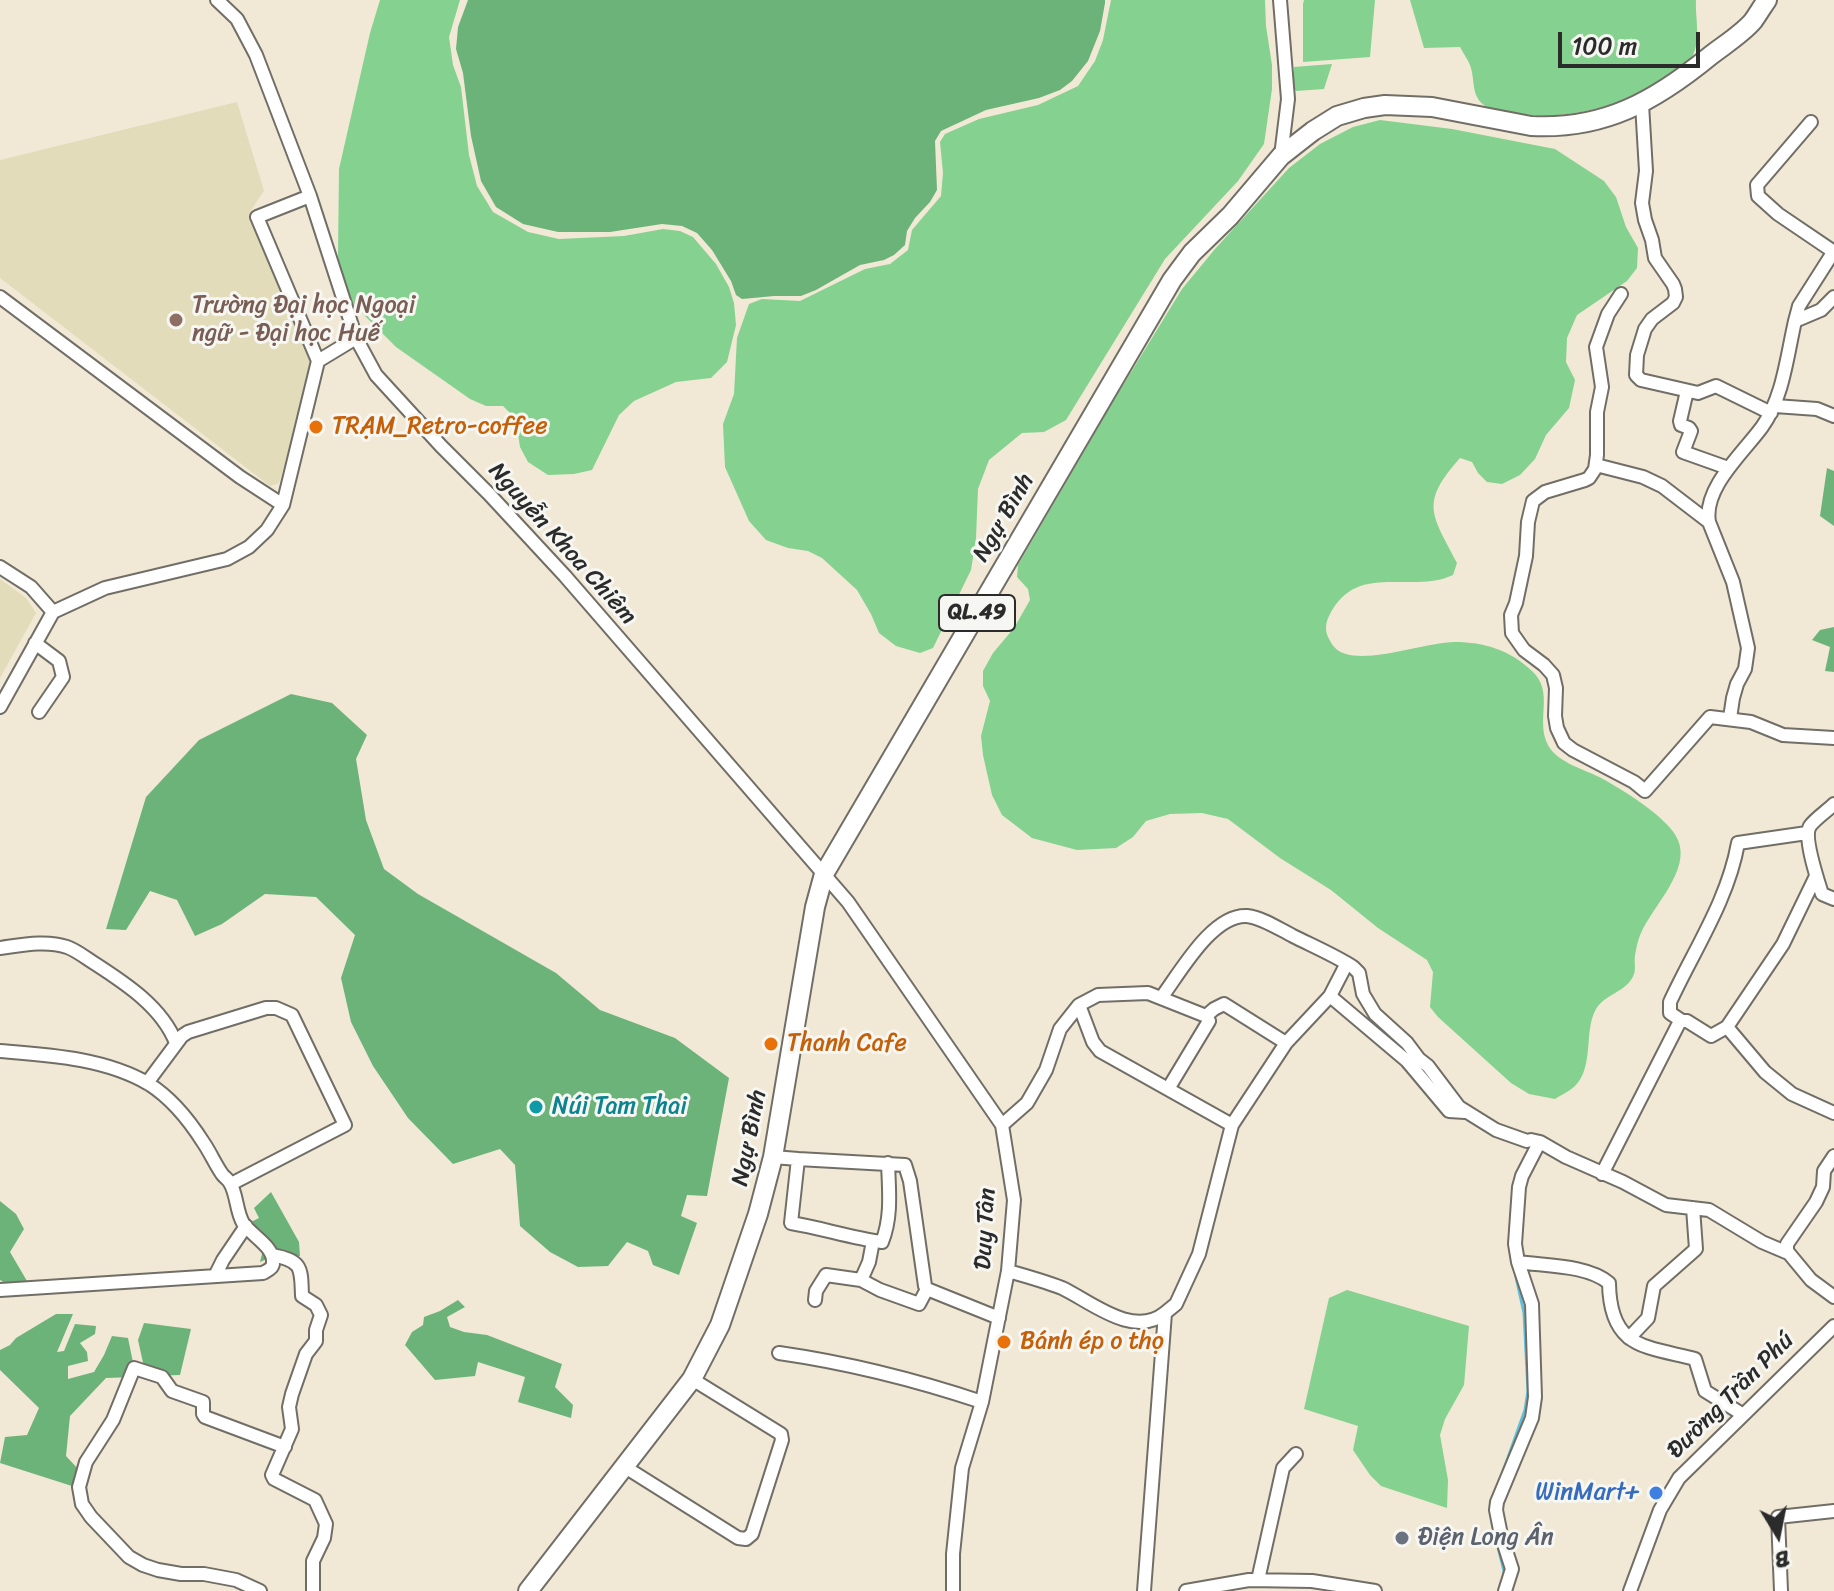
<!DOCTYPE html>
<meta charset="utf-8">
<style>
body{margin:0}
#map{position:relative;width:1834px;height:1591px;overflow:hidden;background:#f1e9d5;font-family:Sriracha,sans-serif}
canvas{display:block}
.north{position:absolute;left:1738px;top:1495px;width:80px;height:80px;-webkit-text-stroke:6px #f6f6f2;paint-order:stroke;rotate:170deg;font-size:22px;font-weight:700;line-height:32px;text-align:center;color:#2b2b2b}
.north::after{content:'';display:block;margin:auto;width:28px;height:36px;background:#2b2b2b;clip-path:polygon(50% 0,100% 100%,50% 72%,0 100%)}
.scale{position:absolute;left:1558px;top:32px;width:142px;height:36px;box-sizing:border-box;border:4px solid #2b2b2b;border-top:0;padding-left:10px;font-size:24px;line-height:28px;white-space:nowrap;color:#2b2b2b;-webkit-text-stroke:6px #f6f6f2;paint-order:stroke}
</style>
<div id="map">
<canvas width="1834" height="1591"></canvas>
<div class="north">B</div>
<div class="scale">100 m</div>
</div>
<script>
const g = document.querySelector('canvas').getContext('2d');
g.lineJoin = 'round';
function paint(path, color) { g.fillStyle = color; g.fill(path, 'evenodd'); }
function stroke(path, color, width, dash) { g.strokeStyle = color; g.lineWidth = width; g.lineCap = dash ? 'butt' : 'round'; g.setLineDash(dash || []); g.stroke(path); }
function label(font, color, halo, rows, align = 'center') {
  g.font = font + ' Sriracha,sans-serif'; g.lineWidth = 6; g.setLineDash([]); g.textBaseline = 'middle'; g.strokeStyle = halo; g.fillStyle = color; for (const [text, x, y, turn = 0] of rows) {
    g.save(); g.translate(x, y); g.rotate((+turn || 0) * Math.PI / 180); g.textAlign = isNaN(turn) ? turn : align; if (halo) g.strokeText(text, 0, 0); g.fillText(text, 0, 0); g.restore();
  }
}
paint(new Path2D(`
 M 237,102 L 264,191 L 251,210 L 314,362 L 279,483 L 270,486 L 0,278 L 0,160 Z
 M 0,579 L 26,598 L 36,613 L 0,678 Z`), '#e2dcba');
paint(new Path2D(`
 M 380,0 L 460,0 L 449,37 L 453,65 L 461,87 L 469,155 L 477,186 L 493,212 L 528,232 L 559,239 L 624,236 L 663,229 L 680,231 L 693,237 L 716,264 L 729,287 L 734,303 L 736,325 L 727,362 L 711,378 L 676,382 L 634,401 L 619,415 L 592,470 L 574,474 L 548,475 L 528,462 L 520,447 L 517,426 L 511,414 L 503,406 L 486,406 L 470,399 L 396,347 L 351,302 L 343,285 L 338,256 L 339,169 L 370,33 Z
 M 1111,0 L 1265,0 L 1266,26 L 1272,65 L 1272,89 L 1264,144 L 1238,181 L 1165,259 L 1066,420 L 1044,432 L 1022,433 L 989,460 L 978,489 L 976,538 L 971,570 L 933,648 L 920,653 L 896,646 L 879,633 L 871,614 L 857,590 L 822,558 L 808,551 L 788,548 L 766,540 L 749,521 L 725,467 L 723,424 L 734,394 L 737,338 L 749,304 L 762,299 L 800,301 L 865,269 L 890,264 L 908,250 L 912,230 L 941,196 L 943,173 L 940,142 L 945,134 L 979,119 L 1038,105 L 1078,86 L 1095,61 L 1103,40 Z
 M 1304,0 L 1375,0 L 1370,57 L 1303,62 L 1303,4 Z
 M 1410,0 L 1696,0 C 1695,18 1701,38 1693,55 C 1689,63 1678,71 1670,76 C 1623,107 1561,124 1505,111 C 1500,110 1491,110 1487,107 C 1471,98 1475,82 1471,68 C 1469,61 1463,53 1460,47 L 1424,48 Z
 M 1332,64 L 1324,89 L 1296,91 L 1294,88 L 1294,67 Z
 M 1380,120 L 1452,129 L 1555,149 L 1604,181 L 1616,197 L 1626,227 L 1638,248 L 1637,268 L 1627,281 L 1577,315 L 1567,338 L 1566,362 L 1575,380 L 1569,408 L 1546,435 L 1535,459 L 1520,475 L 1502,484 L 1487,482 L 1478,473 L 1472,462 L 1460,458 C 1419,504 1432,514 1457,563 L 1453,575 C 1411,595 1356,560 1329,616 C 1325,624 1325,632 1329,639 C 1333,647 1338,652 1346,654 C 1373,662 1424,643 1455,642 C 1484,642 1510,650 1532,671 C 1555,692 1535,720 1548,745 C 1557,763 1587,770 1603,779 C 1623,790 1670,819 1678,840 C 1691,870 1653,906 1641,933 C 1638,939 1636,949 1635,956 C 1634,961 1636,969 1634,974 C 1628,992 1603,994 1595,1011 C 1584,1033 1594,1067 1575,1086 C 1570,1091 1561,1095 1555,1099 L 1529,1094 L 1511,1083 L 1438,1017 L 1430,1007 L 1433,972 L 1427,960 L 1378,928 L 1331,890 L 1280,858 L 1228,819 L 1202,813 L 1170,814 L 1146,821 L 1133,837 L 1116,848 L 1077,850 L 1032,838 L 1002,815 L 992,795 L 983,755 L 981,736 L 990,701 L 983,686 L 983,671 L 993,653 L 1014,628 L 1030,600 L 1028,589 L 1017,577 L 1018,565 L 1114,400 L 1182,289 L 1215,249 L 1289,168 L 1320,144 L 1353,127 Z
 M 1347,1290 L 1469,1326 L 1464,1385 L 1445,1419 L 1440,1435 L 1448,1480 L 1447,1508 L 1381,1486 L 1370,1475 L 1353,1450 L 1358,1426 L 1304,1409 L 1329,1298 Z`), '#85d18f');
paint(new Path2D(`
 M 468,0 L 1105,0 L 1105,3 L 1100,31 L 1088,61 L 1072,81 L 1060,90 L 1039,98 L 986,110 L 941,131 L 935,141 L 937,190 L 930,202 L 915,218 L 907,231 L 905,245 L 894,255 L 884,260 L 860,265 L 816,290 L 801,296 L 774,296 L 742,299 L 736,295 L 731,281 L 712,250 L 697,233 L 682,226 L 662,224 L 610,232 L 558,232 L 523,224 L 496,207 L 481,181 L 471,136 L 463,73 L 456,49 L 458,27 Z
 M 1827,468 L 1834,471 L 1834,526 L 1820,516 Z
 M 1834,627 L 1834,672 L 1825,671 L 1830,647 L 1812,640 L 1820,630 Z
 M 291,694 L 332,703 L 367,735 L 356,759 L 366,820 L 384,869 L 418,894 L 556,973 L 600,1010 L 675,1038 L 729,1078 L 707,1196 L 687,1195 L 681,1216 L 697,1223 L 679,1275 L 653,1265 L 648,1251 L 627,1242 L 608,1266 L 578,1267 L 550,1252 L 520,1226 L 515,1165 L 500,1149 L 453,1164 L 408,1118 L 373,1066 L 351,1022 L 341,978 L 355,935 L 316,897 L 265,894 L 222,924 L 195,936 L 177,900 L 150,891 L 126,930 L 106,929 L 146,797 L 199,740 Z
 M 271,1192 L 299,1242 L 300,1256 L 276,1255 L 260,1262 L 263,1250 L 253,1235 L 251,1222 L 259,1218 L 254,1208 Z
 M 0,1201 L 16,1214 L 24,1229 L 10,1252 L 27,1281 L 15,1289 L 0,1280 Z
 M 458,1300 L 465,1307 L 447,1317 L 450,1327 L 464,1332 L 487,1335 L 562,1364 L 555,1387 L 573,1405 L 571,1418 L 518,1402 L 525,1377 L 478,1362 L 475,1376 L 435,1380 L 405,1345 L 412,1332 L 423,1325 L 424,1317 L 440,1311 Z
 M 56,1314 L 73,1314 L 57,1352 L 64,1351 L 75,1324 L 96,1326 L 95,1334 L 80,1343 L 87,1352 L 88,1361 L 68,1366 L 68,1379 L 94,1372 L 104,1355 L 112,1336 L 128,1338 L 136,1377 L 106,1378 L 70,1416 L 66,1456 L 80,1471 L 75,1487 L 0,1463 L 5,1437 L 27,1435 L 39,1408 L 0,1370 L 0,1350 L 10,1345 L 16,1338 Z
 M 144,1323 L 191,1329 L 180,1375 L 146,1376 L 138,1340 Z`), '#6cb37a');
stroke(new Path2D(`
 M 1509,1243 L 1513,1191
 M 1500,1480 L 1525,1410 L 1528,1391 L 1524,1313 L 1510,1250
 M 1492,1523 L 1504,1571 L 1504,1577`), '#5ebfdc', 3);
const minor = new Path2D(`
 M 217,0 L 237,19 L 256,55 L 310,196 L 356,338 L 376,375 L 441,446 L 489,494 L 565,576 L 848,902 L 1002,1125 L 1014,1200 L 1008,1271 L 982,1402 L 962,1468 L 953,1554 L 953,1591
 M 1280,0 L 1288,99 L 1281,156
 M 1642,104 L 1646,171 L 1642,203 L 1645,220 L 1652,240 L 1655,258 L 1673,284 L 1675,289 L 1676,297 L 1673,303 L 1652,319 L 1645,329 L 1637,355 L 1636,375 L 1641,380 L 1698,393 L 1716,386 L 1771,413
 M 1811,122 L 1757,185 L 1758,196 L 1778,214 L 1834,252
 M 310,196 L 257,217 L 318,361
 M 1621,294 L 1608,314 L 1596,347 L 1602,387 L 1597,412 L 1597,455 L 1595,469 L 1589,478 L 1585,480 L 1545,492 L 1533,501 L 1528,522 L 1526,556 L 1516,603 L 1511,615 L 1512,633 L 1524,650 L 1544,665 L 1553,675 L 1556,688 L 1555,716 L 1557,728 L 1564,743 L 1573,750 L 1634,782 L 1645,791 L 1710,717 L 1751,722 L 1783,735 L 1834,738
 M 0,297 L 240,477 L 283,505
 M 1795,321 L 1799,306 L 1834,251
 M 1687,391 L 1680,421 L 1681,425 L 1689,428 L 1691,431 L 1683,452 L 1728,468
 M 1775,406 L 1817,409 L 1834,416
 M 1596,465 L 1643,477 L 1662,486 L 1709,522
 M 0,567 L 31,587 L 53,612
 M 35,643 L 59,661 L 63,677 L 39,712
 M 0,707 L 53,612 L 105,588 L 227,559 L 249,547 L 267,530 L 283,505 L 318,361 L 356,338
 M 1730,718 L 1733,698 L 1737,684 L 1745,669 L 1748,648 L 1733,582 L 1709,522 C 1703,488 1743,453 1762,427 C 1783,398 1787,356 1795,321 L 1821,310 L 1834,297
 M 1834,804 C 1827,811 1816,818 1810,826 C 1803,837 1818,881 1822,894 L 1834,899
 M 1816,876 L 1783,944 L 1727,1027 L 1765,1072 L 1792,1094 L 1834,1113
 M 0,948 C 22,945 46,940 67,947 C 76,950 86,958 94,963 C 125,983 162,1007 176,1043
 M 1330,996 L 1407,1061 L 1449,1111 L 1465,1112
 M 1161,998 C 1180,973 1212,914 1247,916 C 1263,918 1279,929 1293,936 C 1313,946 1334,955 1353,967 L 1359,973 L 1363,994 L 1375,1014 L 1407,1043 L 1419,1059 L 1428,1066 L 1459,1107 L 1496,1130 L 1527,1141 L 1531,1140 L 1540,1142 L 1566,1157 L 1623,1182 L 1666,1205 L 1709,1210 L 1762,1242 L 1788,1253
 M 1079,1005 L 1093,1042 L 1100,1051 L 1232,1125
 M 1206,1016 L 1214,1009 L 1224,1004 L 1286,1043
 M 1682,1021 L 1670,1013 L 1670,1002 C 1694,950 1728,900 1738,843 L 1807,833
 M 0,1051 C 49,1055 105,1058 149,1084 C 171,1098 189,1120 203,1142 C 210,1152 215,1164 222,1174 C 224,1177 228,1179 230,1183 C 237,1194 236,1211 243,1223 C 251,1235 273,1246 273,1261 C 274,1268 268,1270 263,1273 L 0,1290
 M 147,1083 L 182,1036 L 188,1032 L 266,1008 L 276,1008 L 292,1015 L 345,1125 L 231,1184
 M 1002,1125 L 1027,1103 L 1046,1070 L 1060,1029 L 1079,1005 L 1098,995 L 1148,993 L 1206,1016 L 1209,1021 L 1168,1089
 M 1834,1156 L 1824,1171 L 1823,1187 L 1816,1202 L 1787,1244 L 1787,1251 L 1811,1280 L 1834,1297
 M 773,1157 L 798,1159 L 905,1165 L 910,1181 L 925,1286 L 927,1289 L 999,1318
 M 798,1159 L 791,1223 C 822,1228 851,1238 882,1242 C 892,1217 889,1191 888,1163
 M 1602,1174 L 1679,1023 L 1682,1021 L 1687,1021 L 1711,1036 L 1727,1027
 M 272,1255 C 303,1261 301,1268 302,1296 L 316,1305 L 321,1315 L 316,1330 L 316,1341 L 306,1354 L 292,1394 L 289,1407 L 292,1429 L 272,1475 L 274,1479 L 315,1500 L 326,1524 L 324,1538 L 313,1561 L 313,1591
 M 1518,1262 C 1546,1266 1588,1265 1609,1283 C 1610,1348 1644,1346 1695,1359 L 1705,1391 L 1742,1414
 M 1008,1271 C 1026,1276 1044,1281 1062,1288 C 1090,1301 1133,1339 1165,1313
 M 215,1276 L 223,1260 L 246,1226
 M 861,1280 L 869,1262 L 873,1241
 M 815,1300 L 816,1291 L 826,1275 L 861,1280 L 880,1290 L 919,1304 L 927,1289
 M 1629,1338 L 1648,1318 L 1654,1286 L 1696,1249 L 1693,1208
 M 779,1353 C 849,1363 916,1380 982,1402
 M 625,1467 L 738,1538 L 746,1539 L 752,1534 L 782,1440 L 781,1434 L 692,1379
 M 1258,1580 L 1283,1468 L 1296,1454
 M 260,1591 L 236,1580 L 204,1574 L 181,1574 L 158,1570 L 143,1565 L 129,1557 L 91,1517 L 82,1504 L 79,1487 L 86,1462 L 113,1420 L 134,1368 L 162,1377 L 172,1391 L 203,1402 L 203,1414 L 205,1417 L 285,1447
 M 1144,1591 L 1165,1313 L 1176,1304 L 1199,1254 L 1232,1125 L 1286,1043 L 1330,996 L 1347,963
 M 1186,1591 L 1249,1580 L 1312,1581 L 1375,1591
 M 1505,1591 L 1512,1569 L 1501,1535 L 1496,1510 L 1497,1502 L 1532,1418 L 1535,1397 L 1532,1304 L 1518,1262 L 1515,1244 L 1519,1187 L 1522,1176 L 1538,1145
 M 1630,1591 L 1660,1510 L 1679,1478 L 1834,1326
 M 1781,1591 L 1778,1517 L 1834,1511`);
const highway = new Path2D(`
 M 528,1591 L 692,1379 L 720,1325 L 758,1214 L 773,1157 L 815,907 L 824,874 L 1172,280 L 1192,253 L 1230,216 L 1281,156 L 1313,131 L 1337,116 L 1364,108 L 1385,105 L 1432,107 L 1531,126 C 1604,130 1655,101 1710,56 C 1724,45 1742,34 1753,21 C 1758,14 1762,7 1767,0`);
stroke(minor, '#706e66', 16);
stroke(highway, '#706e66', 22);
stroke(minor, '#fff', 12);
stroke(highway, '#fff', 18);
for (const [x, y, r, color] of [
 [176,320,8,"#8d6e63"],
 [316,427,8,"#e8710a"],
 [771,1044,8,"#e8710a"],
 [536,1107,8,"#0f9aa8"],
 [1004,1342,8,"#e8710a"],
 [1656,1493,8,"#3f7fe0"],
 [1402,1538,8,"#6b7280"]
]) { const dot = new Path2D(); dot.arc(x, y, r, 0, 2 * Math.PI); g.fillStyle = color; g.fill(dot); stroke(dot, '#f6f6f2', 3); }
for (const [x, y, w] of [
 [977,613,76]
]) { const box = new Path2D(); box.roundRect(x - w / 2, y - 18, w, 36, 6); g.fillStyle = '#f6f6f2'; g.fill(box); stroke(box, '#2b2b2b', 2); }
label('bold 22px', '#2b2b2b', null, [
 ["QL.49",977,613]
]);
label('24px', '#785e54', '#f6f6f2', [
 ["Trường Đại học Ngoại",192,306],
 ["ngữ - Đại học Huế",192,334]
], 'left');
label('24px', '#c56008', '#f6f6f2', [
 ["TRẠM_Retro-coffee",332,427],
 ["Thanh Cafe",787,1044],
 ["Bánh ép o thọ",1020,1342]
], 'left');
label('24px', '#2b2b2b', '#f6f6f2', [
 ["Ngự Bình",1004,518,-60],
 ["Nguyễn Khoa Chiêm",562,544,48],
 ["Ngự Bình",750,1138,-79],
 ["Duy Tân",986,1229,-87],
 ["Đường Trần Phú",1731,1396,-45]
]);
label('24px', '#0d838f', '#f6f6f2', [
 ["Núi Tam Thai",552,1107]
], 'left');
label('24px', '#366cbe', '#f6f6f2', [
 ["WinMart+",1640,1493]
], 'right');
label('24px', '#5b616d', '#f6f6f2', [
 ["Điện Long Ân",1418,1538]
], 'left');
</script>
